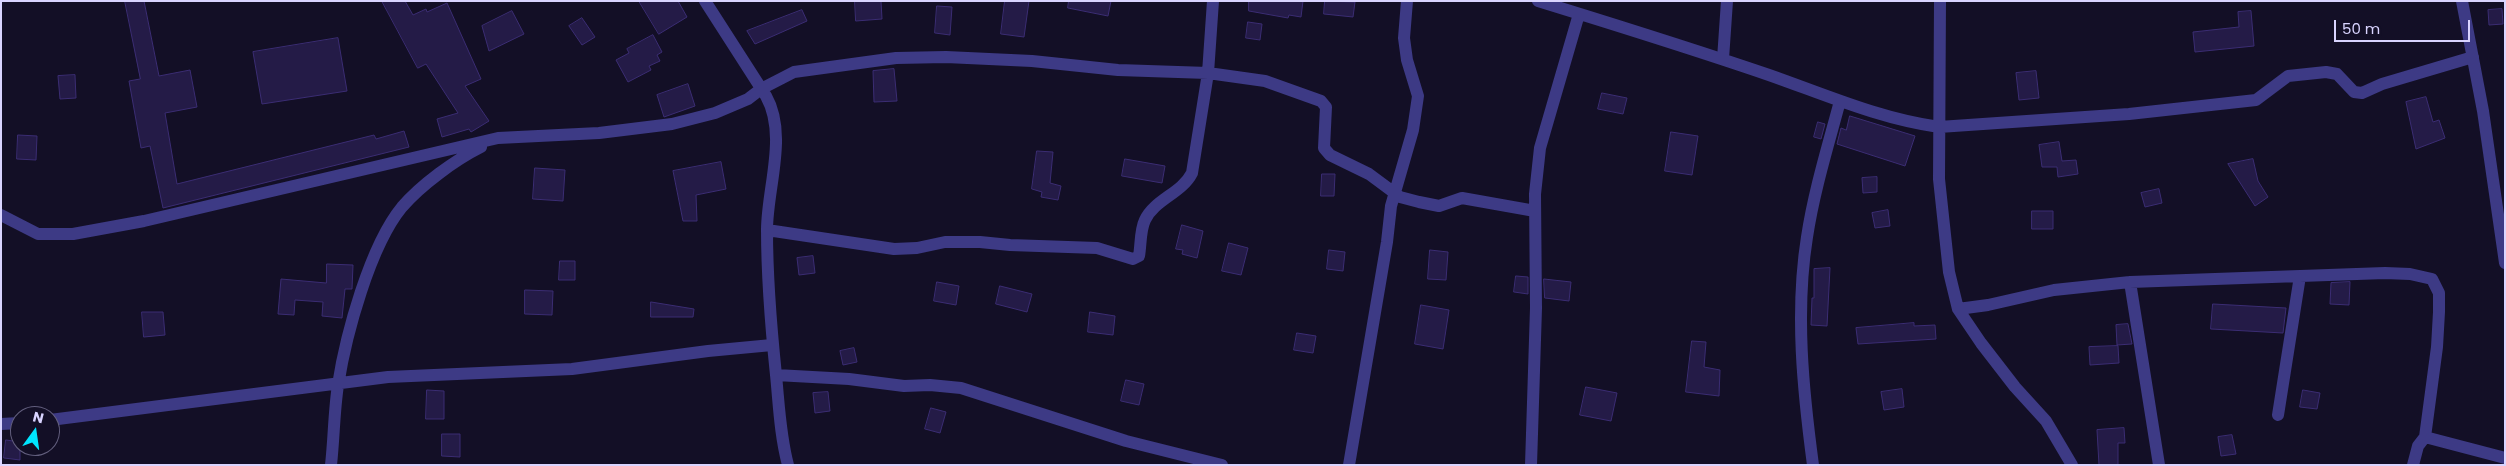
<!DOCTYPE html>
<style>
body{margin:0}
#map{position:relative;width:2506px;height:466px;overflow:hidden;background:#130f26;font-family:Poppins,sans-serif}
canvas{display:block}
.frame{position:absolute;inset:0;border:2px solid #d9d4ff;pointer-events:none}
.north{position:absolute;left:10px;top:406px;width:50px;height:50px;box-sizing:border-box;background:#130f26;border:1px solid #625e7d;border-radius:50%;rotate:14deg;font-size:14px;font-weight:700;line-height:20px;text-align:center;color:#d9d4ff}
.north::after{content:'';display:block;margin:auto;width:18px;height:22px;background:#00e5ff;clip-path:polygon(50% 0,100% 100%,50% 72%,0 100%)}
.scale{position:absolute;left:2334px;top:20px;width:136px;height:22px;box-sizing:border-box;border:2px solid #d9d4ff;border-top:0;padding-left:6px;font-size:15px;line-height:18px;white-space:nowrap;color:#d9d4ff;-webkit-text-stroke:4px #130f26;paint-order:stroke}
</style>
<div id="map">
<canvas width="2506" height="466"></canvas>
<div class="frame"></div>
<div class="north">N</div>
<div class="scale">50 m</div>
</div>
<script>
const g = document.querySelector('canvas').getContext('2d');
g.lineJoin = 'round';
function paint(path, color) { g.fillStyle = color; g.fill(path, 'evenodd'); }
function stroke(path, color, width, dash) { g.strokeStyle = color; g.lineWidth = width; g.lineCap = dash ? 'butt' : 'round'; g.setLineDash(dash || []); g.stroke(path); }
const building = new Path2D(`
 M 125,1 L 144,1 L 159,76 L 190,70 L 197,107 L 165,113 L 177,184 L 374,135 L 376,139 L 404,131 L 409,147 L 163,208 L 150,146 L 141,148 L 129,81 L 140,79 Z
 M 382,1 L 405,1 L 413,15 L 426,9 L 427,12 L 447,3 L 481,79 L 465,86 L 489,121 L 471,132 L 469,129 L 442,137 L 437,119 L 458,113 L 426,64 L 418,68 Z
 M 639,1 L 678,1 L 687,17 L 659,34 Z
 M 855,1 L 881,1 L 882,19 L 856,21 Z
 M 1005,1 L 1029,1 L 1024,37 L 1001,34 Z
 M 1069,1 L 1111,1 L 1108,16 L 1068,8 Z
 M 1249,1 L 1303,1 L 1301,17 L 1289,15 L 1288,18 L 1249,11 Z
 M 1325,1 L 1355,2 L 1353,17 L 1324,14 Z
 M 937,6 L 952,7 L 950,35 L 935,33 Z
 M 2502,9 L 2503,24 L 2489,25 L 2488,10 Z
 M 802,10 L 807,21 L 755,44 L 747,31 Z
 M 512,11 L 524,34 L 489,51 L 482,26 Z
 M 2251,11 L 2254,46 L 2195,52 L 2193,32 L 2239,27 L 2238,12 Z
 M 582,18 L 595,37 L 582,45 L 569,26 Z
 M 1248,22 L 1262,24 L 1260,40 L 1246,38 Z
 M 653,35 L 662,52 L 657,55 L 660,61 L 649,66 L 651,70 L 628,82 L 616,60 L 629,53 L 627,49 Z
 M 338,38 L 347,91 L 262,104 L 253,52 Z
 M 894,69 L 897,101 L 874,102 L 873,71 Z
 M 2036,71 L 2039,98 L 2019,100 L 2016,73 Z
 M 75,75 L 76,98 L 60,99 L 58,76 Z
 M 688,84 L 695,106 L 664,117 L 657,95 Z
 M 1602,93 L 1627,98 L 1623,114 L 1598,109 Z
 M 2426,97 L 2433,122 L 2439,120 L 2445,138 L 2416,149 L 2406,102 Z
 M 1850,116 L 1915,136 L 1905,166 L 1837,144 L 1841,128 L 1846,130 Z
 M 1818,122 L 1825,124 L 1821,139 L 1814,137 Z
 M 1671,132 L 1698,136 L 1692,175 L 1665,171 Z
 M 18,135 L 37,136 L 36,160 L 17,159 Z
 M 2059,142 L 2062,161 L 2076,160 L 2078,174 L 2058,177 L 2057,167 L 2042,167 L 2039,145 Z
 M 1037,151 L 1053,152 L 1050,183 L 1061,186 L 1058,200 L 1041,197 L 1042,192 L 1032,189 Z
 M 1125,159 L 1165,166 L 1162,183 L 1122,176 Z
 M 2253,159 L 2258,181 L 2268,197 L 2255,206 L 2228,164 Z
 M 721,162 L 726,189 L 696,195 L 697,221 L 683,221 L 673,171 Z
 M 535,168 L 565,170 L 563,201 L 533,199 Z
 M 1322,174 L 1335,174 L 1334,196 L 1321,196 Z
 M 1877,177 L 1877,192 L 1863,193 L 1862,178 Z
 M 2159,189 L 2162,203 L 2145,207 L 2141,193 Z
 M 1888,210 L 1890,226 L 1875,228 L 1872,213 Z
 M 2032,211 L 2053,211 L 2053,229 L 2032,229 Z
 M 1182,225 L 1203,231 L 1197,258 L 1182,254 L 1183,250 L 1176,249 Z
 M 1229,243 L 1248,248 L 1241,275 L 1222,271 Z
 M 1329,250 L 1345,252 L 1343,271 L 1327,269 Z
 M 1430,250 L 1448,252 L 1446,280 L 1428,279 Z
 M 813,256 L 815,273 L 799,275 L 797,258 Z
 M 560,261 L 575,261 L 575,280 L 559,280 Z
 M 327,264 L 353,265 L 352,289 L 345,289 L 342,318 L 322,316 L 323,302 L 295,300 L 294,315 L 278,314 L 281,279 L 326,283 Z
 M 1830,268 L 1827,326 L 1811,325 L 1812,298 L 1814,298 L 1814,269 Z
 M 1516,276 L 1528,277 L 1528,294 L 1514,292 Z
 M 1544,279 L 1571,282 L 1569,301 L 1545,298 Z
 M 937,282 L 959,286 L 956,305 L 934,301 Z
 M 2350,282 L 2349,305 L 2330,304 L 2331,283 Z
 M 1000,286 L 1032,294 L 1027,312 L 996,304 Z
 M 525,290 L 553,291 L 552,315 L 525,314 Z
 M 651,302 L 694,309 L 693,317 L 651,317 Z
 M 2213,304 L 2286,308 L 2283,333 L 2211,329 Z
 M 1421,305 L 1449,310 L 1443,349 L 1415,344 Z
 M 142,312 L 163,312 L 165,335 L 144,337 Z
 M 1090,312 L 1115,316 L 1113,335 L 1088,332 Z
 M 1914,323 L 1914,326 L 1935,325 L 1936,339 L 1858,344 L 1856,328 Z
 M 2128,324 L 2132,344 L 2117,345 L 2116,325 Z
 M 1297,333 L 1316,336 L 1313,353 L 1294,350 Z
 M 1692,341 L 1706,342 L 1704,367 L 1720,370 L 1719,396 L 1686,392 Z
 M 2118,346 L 2119,363 L 2090,365 L 2089,347 Z
 M 854,348 L 857,362 L 843,365 L 840,351 Z
 M 1126,380 L 1144,384 L 1139,405 L 1121,401 Z
 M 1586,387 L 1617,393 L 1611,421 L 1580,415 Z
 M 1902,389 L 1904,407 L 1884,410 L 1881,392 Z
 M 427,390 L 444,391 L 444,419 L 426,419 Z
 M 2303,390 L 2320,393 L 2317,409 L 2300,407 Z
 M 828,392 L 830,411 L 815,413 L 813,393 Z
 M 931,408 L 946,412 L 940,433 L 925,429 Z
 M 2124,428 L 2125,443 L 2118,443 L 2118,465 L 2099,465 L 2097,430 Z
 M 442,434 L 460,434 L 460,457 L 442,456 Z
 M 2232,435 L 2236,454 L 2221,456 L 2218,437 Z
 M 6,440 L 20,442 L 20,460 L 4,458 Z`);
paint(building, '#241b47');
stroke(building, '#3b2d73', 1);
stroke(new Path2D(`
 M 705,1 L 766,96 C 788,135 767,188 767,230 C 767,278 771,327 776,375 C 779,405 780,435 788,465
 M 1538,1 C 1616,25 1693,49 1769,75 C 1826,95 1880,119 1939,127 L 2129,114 L 2256,100 L 2288,76 L 2326,72 L 2337,74 L 2354,92 L 2362,93 L 2382,84 L 2473,57
 M 1940,1 L 1939,179 L 1949,272 L 1958,309 L 1981,343 L 2015,387 L 2046,421 L 2072,465
 M 2462,1 L 2483,111 L 2505,263
 M 1723,59 L 1727,1
 M 1,215 L 38,234 L 73,234 L 144,221 L 498,138 L 599,133 L 672,124 L 715,113 L 748,99 L 761,89 L 794,72 L 896,58 L 946,57 L 1032,61 L 1118,70 L 1208,73 L 1213,1
 M 767,230 L 894,249 L 917,248 L 945,242 L 980,242 L 1010,245 L 1097,248 L 1133,259 L 1139,256 C 1141,245 1140,230 1145,220 C 1154,200 1182,193 1192,173 L 1208,73 L 1265,81 L 1321,101 L 1326,107 L 1324,148 L 1330,155 L 1369,174 L 1400,197 L 1419,202 L 1439,206 L 1462,198 L 1535,211
 M 2130,282 L 2159,465
 M 1958,309 L 1988,305 L 2054,290 L 2130,282 L 2385,273 L 2410,274 L 2432,279 L 2439,293 L 2439,312 L 2437,347 L 2425,437 L 2418,446 L 2413,465
 M 776,375 L 849,379 L 904,386 L 930,385 L 961,388 L 1126,441 L 1222,465
 M 2278,415 L 2300,276
 M 50,420 L 388,377 L 572,369 L 708,351 L 772,345
 M 1,424 L 20,423
 M 2425,437 L 2505,458
 M 331,465 C 334,438 334,411 338,385 C 346,334 370,246 402,207 C 421,185 455,160 481,147
 M 1349,465 L 1387,242 L 1391,206 L 1413,130 L 1418,96 L 1407,60 L 1404,38 L 1407,1
 M 1531,465 L 1536,308 L 1535,194 L 1540,148 L 1579,14
 M 1813,465 C 1803,390 1795,312 1807,237 C 1814,191 1828,146 1840,101`), '#3d3a85', 12);
</script>
